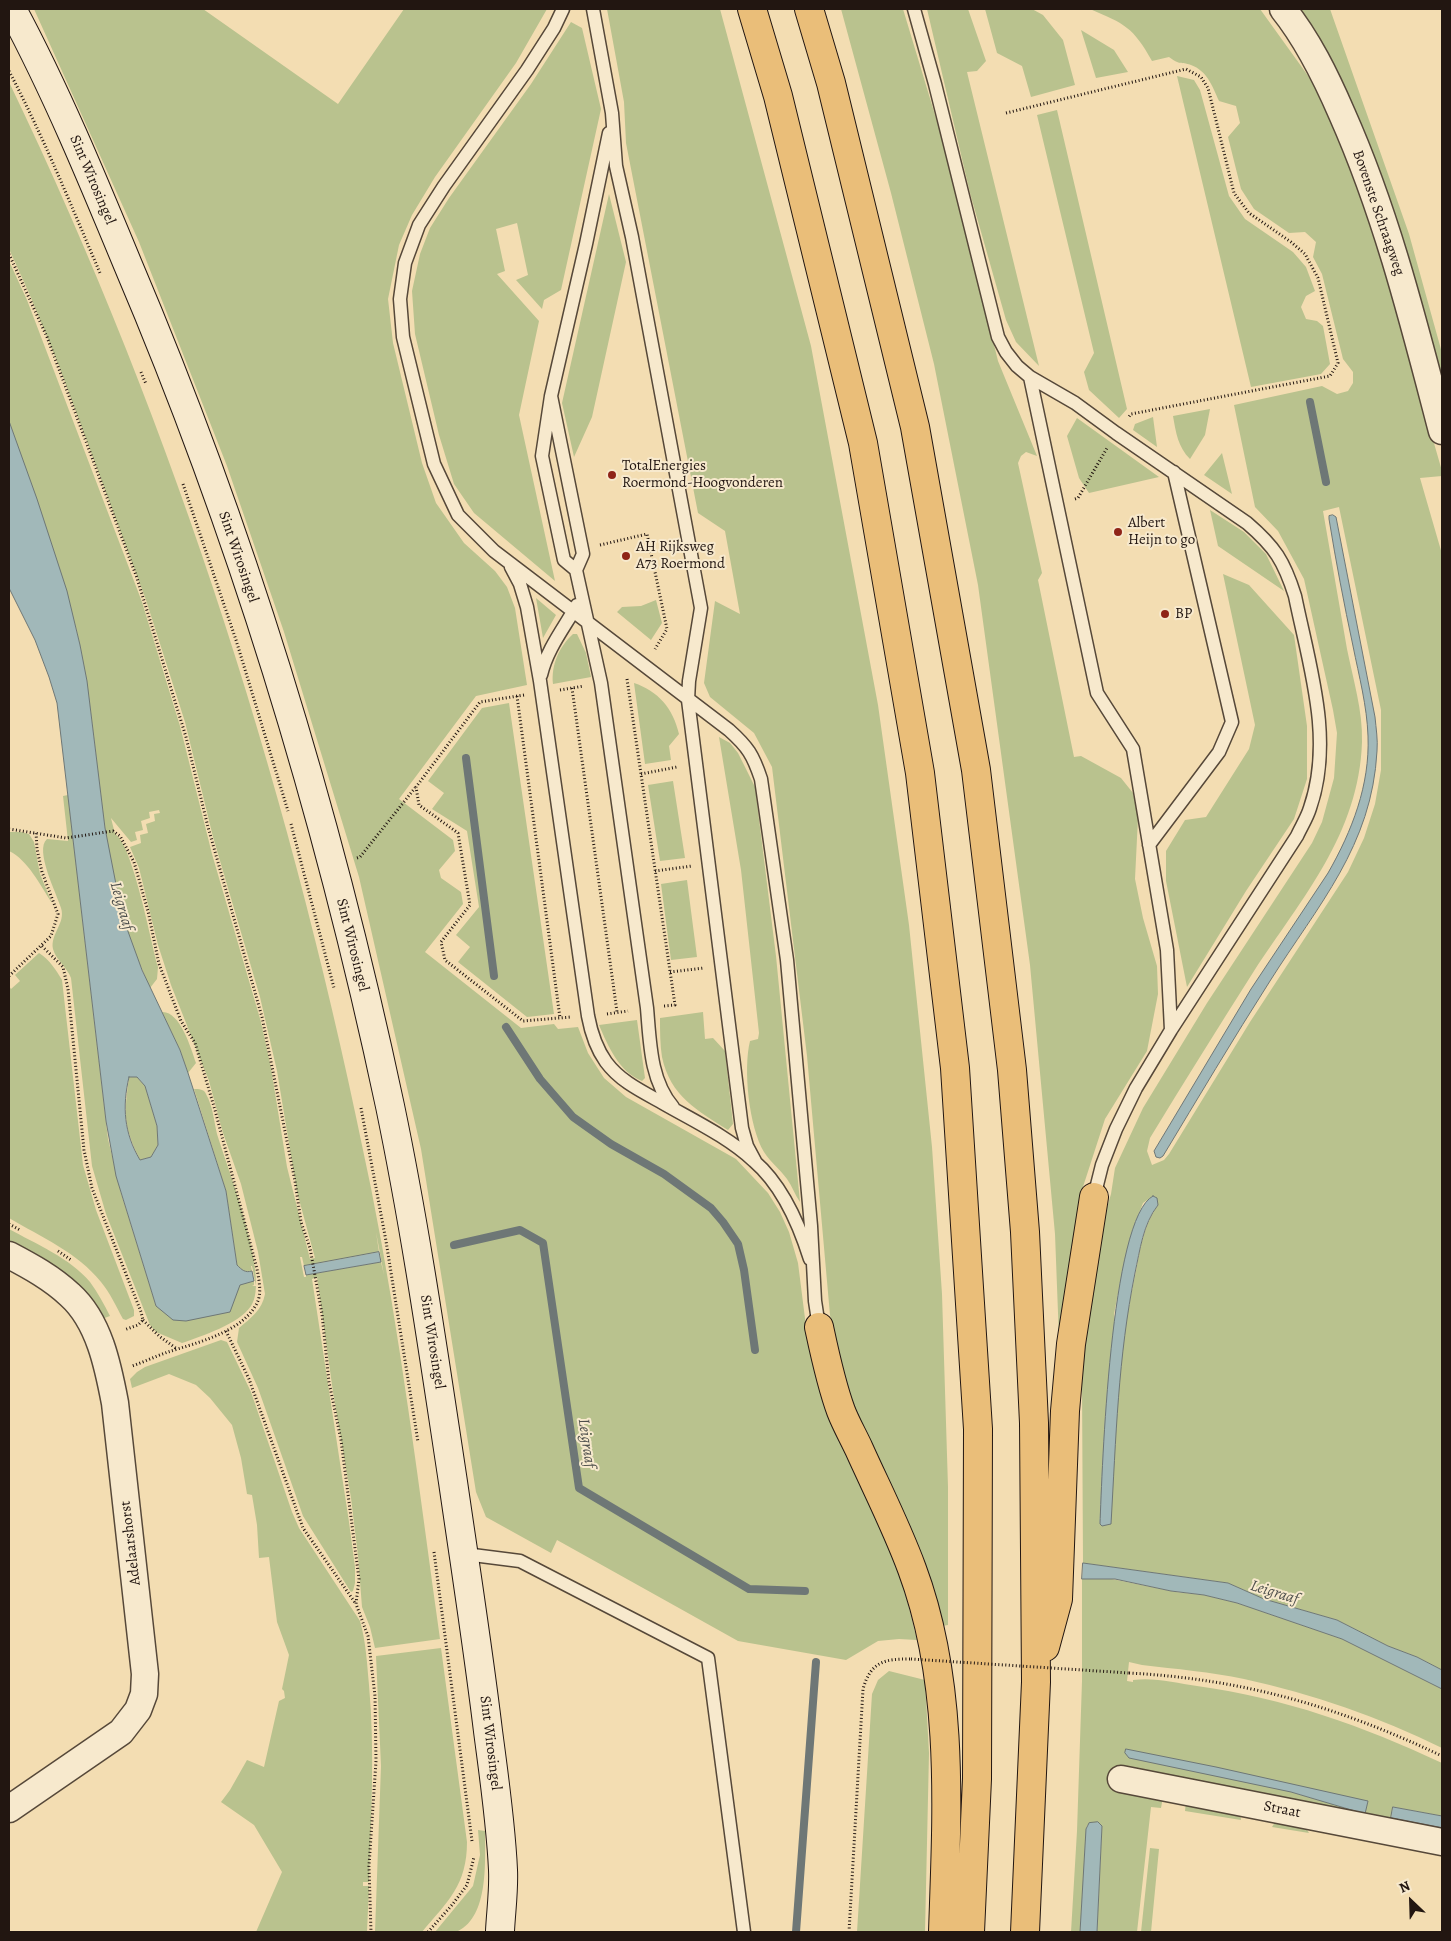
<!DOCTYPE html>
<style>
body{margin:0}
#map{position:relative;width:1451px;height:1941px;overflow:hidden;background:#f3ddb2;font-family:Alegreya,serif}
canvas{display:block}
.frame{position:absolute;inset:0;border:10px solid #221611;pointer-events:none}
.north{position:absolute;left:1386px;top:1876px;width:50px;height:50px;-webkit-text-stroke:4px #f7e9cd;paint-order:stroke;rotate:336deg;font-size:14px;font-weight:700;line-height:20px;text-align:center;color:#221611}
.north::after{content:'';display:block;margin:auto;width:18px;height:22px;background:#221611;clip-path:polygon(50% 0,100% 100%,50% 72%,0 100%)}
</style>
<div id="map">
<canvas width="1451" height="1941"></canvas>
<div class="frame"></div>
<div class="north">N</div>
</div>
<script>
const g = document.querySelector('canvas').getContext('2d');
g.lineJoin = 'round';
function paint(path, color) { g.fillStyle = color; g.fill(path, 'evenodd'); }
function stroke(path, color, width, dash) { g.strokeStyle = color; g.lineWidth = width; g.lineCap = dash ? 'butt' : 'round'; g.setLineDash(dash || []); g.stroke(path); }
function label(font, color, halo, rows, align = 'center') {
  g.font = font + ' Alegreya,serif'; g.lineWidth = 4; g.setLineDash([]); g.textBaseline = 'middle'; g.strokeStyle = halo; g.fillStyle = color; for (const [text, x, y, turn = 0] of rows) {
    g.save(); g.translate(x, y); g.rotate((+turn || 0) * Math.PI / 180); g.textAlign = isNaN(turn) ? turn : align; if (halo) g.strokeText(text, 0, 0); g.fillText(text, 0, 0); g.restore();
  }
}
paint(new Path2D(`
 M 34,9 L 203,9 L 338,104 L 404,9 L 547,9 L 516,63 L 435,177 L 412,215 L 399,245 L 388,299 L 393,343 L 422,463 L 436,503 L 464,543 L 495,571 L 507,587 L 515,608 L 527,685 L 476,696 L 399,799 L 453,840 L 455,851 L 439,870 L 441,878 L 461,892 L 463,904 L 425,952 L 521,1028 L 554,1024 L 558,1029 L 578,1027 L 588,1053 L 604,1078 L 626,1097 L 736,1159 L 768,1193 L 780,1212 L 789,1232 L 798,1263 L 809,1350 L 824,1401 L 901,1576 L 917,1640 L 899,1639 L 878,1641 L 846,1660 L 738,1641 L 557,1540 L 551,1553 L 486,1517 L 476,1492 L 421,1149 L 359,877 L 284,632 L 227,466 L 139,242 Z
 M 607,9 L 720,9 L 811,346 L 878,705 L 909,925 L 932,1147 L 942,1294 L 948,1487 L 948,1625 L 942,1626 L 857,1421 L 837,1357 L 830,1315 L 807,1056 L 772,767 L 754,733 L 710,697 L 704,683 L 715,601 L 740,614 L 725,531 L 698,513 L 626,143 L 624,102 Z
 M 841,9 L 903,9 L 951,168 L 998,361 L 1037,456 L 1026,452 L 1021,456 L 1018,463 L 1042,573 L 1038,580 L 1074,757 L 1081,756 L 1121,778 L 1133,793 L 1138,818 L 1135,879 L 1143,918 L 1157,966 L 1158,994 L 1147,1051 L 1105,1119 L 1081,1193 L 1059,1339 L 1055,1234 L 1030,965 L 978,585 L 934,364 L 891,193 Z
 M 927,9 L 968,9 L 986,61 L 977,71 L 967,72 L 1039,366 L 1016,342 L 1006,320 L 970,193 Z
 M 985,9 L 1032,9 L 1043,15 L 1063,40 L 1075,85 L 1031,97 L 1022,66 L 997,53 Z
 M 1090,9 L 1260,9 L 1319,91 L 1358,179 L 1442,471 L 1442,476 L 1420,478 L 1442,554 L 1442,1670 L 1417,1657 L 1388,1646 L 1337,1620 L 1264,1599 L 1228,1583 L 1083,1563 L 1082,1384 L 1085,1325 L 1097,1241 L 1111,1194 L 1115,1168 L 1143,1108 L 1207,1003 L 1312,843 L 1322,822 L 1334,778 L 1337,733 L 1333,710 L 1304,579 L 1278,531 L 1255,507 L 1234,405 L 1322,386 L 1337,394 L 1348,391 L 1353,383 L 1353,372 L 1343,359 L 1322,274 L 1313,257 L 1316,242 L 1305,232 L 1289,233 L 1254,209 L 1241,189 L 1228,137 L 1240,123 L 1236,106 L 1219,101 C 1212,85 1207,71 1191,65 C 1180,61 1181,66 1169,57 L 1152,61 C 1133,27 1125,24 1090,9 ZM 1339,507 L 1381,710 L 1381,770 L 1375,804 L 1364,838 L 1348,872 L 1250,1022 L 1169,1154 L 1164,1160 L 1152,1165 L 1147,1151 L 1150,1138 C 1184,1082 1219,1026 1254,971 C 1302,898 1359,834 1362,742 C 1363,711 1353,679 1347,649 C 1339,603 1331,557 1323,511 ZM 1153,1196 L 1156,1198 L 1158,1205 C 1144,1224 1140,1249 1136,1271 C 1129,1302 1124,1333 1120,1364 L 1114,1314 L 1124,1263 L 1132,1231 L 1143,1203 Z
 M 1291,9 L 1330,9 L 1409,234 L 1442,353 L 1442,390 Z
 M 571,22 L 582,28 L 601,109 L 561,290 L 544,300 L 542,309 L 516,280 L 528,275 L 517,223 L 496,229 L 505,271 L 497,274 L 539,321 L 519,415 L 555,581 L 474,513 L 454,484 L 439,435 L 415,334 L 412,291 L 420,254 L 430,228 L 449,198 L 531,84 Z
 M 1081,30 L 1114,50 L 1128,72 L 1096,78 Z
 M 1177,76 L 1194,80 L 1200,90 L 1229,196 L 1245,219 L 1293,252 L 1306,267 L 1315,291 L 1306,296 L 1301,307 L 1306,319 L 1317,321 L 1323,326 L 1330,364 L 1321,374 L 1251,387 Z
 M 9,82 C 178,433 295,807 371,1188 C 401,1337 419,1489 440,1639 L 375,1648 L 370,1627 L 362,1607 L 358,1556 L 351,1498 L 333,1392 L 317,1277 L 312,1279 L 349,1522 L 355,1567 L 355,1583 L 353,1591 L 351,1592 L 349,1589 L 303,1516 L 258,1388 L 237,1342 L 239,1328 C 251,1318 262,1310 265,1294 L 258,1252 L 241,1184 L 223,1133 L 209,1081 L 171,985 L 158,945 L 139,868 L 130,847 L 141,843 L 140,835 L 148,833 L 146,824 L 155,821 L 154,814 L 160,813 L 159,810 L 149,812 L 150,818 L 141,821 L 143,830 L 135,832 L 137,840 L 131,842 L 111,818 L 115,834 C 133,845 151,943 158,967 L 157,979 L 150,988 C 140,964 128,939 122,914 C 97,820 98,722 76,628 L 9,421 L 9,261 L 27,300 L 142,602 L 180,726 L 212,854 L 261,1022 L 271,1068 L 287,1167 L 310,1259 L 315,1258 L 297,1192 L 277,1071 L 260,997 L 213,837 L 185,722 L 146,600 L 59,366 L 29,293 L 9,249 ZM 376,1232 L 384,1275 L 381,1262 L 306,1275 L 306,1277 L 304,1277 L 300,1257 L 302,1257 L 304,1266 L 379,1252 Z
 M 1057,110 L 1127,409 L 1119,418 L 1089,390 L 1084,372 L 1094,353 L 1037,115 Z
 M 609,194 L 626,262 L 592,417 L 574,457 L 562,403 Z
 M 1210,409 L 1205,435 L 1190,459 C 1178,447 1176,433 1173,416 Z
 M 1153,417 L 1157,447 L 1133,430 L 1135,424 Z
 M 1077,418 L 1159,477 L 1089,493 L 1079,478 L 1067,436 Z
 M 1222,453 L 1232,494 L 1204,475 Z
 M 1210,510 L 1244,532 L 1266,554 L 1284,591 L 1218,546 Z
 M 1223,574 L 1249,585 L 1294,635 L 1307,726 L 1307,779 L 1294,819 L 1246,891 L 1187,987 L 1166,881 L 1166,851 L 1185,820 L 1206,817 L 1249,749 L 1255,725 Z
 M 536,598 L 556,615 L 543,638 Z
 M 656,600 L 662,623 L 651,640 L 617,612 L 622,607 L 641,606 Z
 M 573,634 L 577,634 L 586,653 L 591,677 L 553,684 C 551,665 559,647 573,634 Z
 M 634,683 C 658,691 673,708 679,734 L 669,746 L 671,760 L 645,764 Z
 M 509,703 L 554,1014 L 527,1017 L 458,962 L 470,947 L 456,935 L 479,907 L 467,831 L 432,809 L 444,793 L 428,781 L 482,708 Z
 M 719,737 L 730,743 L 738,753 L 755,787 L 776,956 L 800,1202 C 795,1195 792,1186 787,1179 C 780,1169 770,1162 764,1152 C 749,1127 743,1069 750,1041 L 758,1039 L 759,1033 L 741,870 Z
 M 673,781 L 685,858 L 660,861 L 648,785 Z
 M 68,795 L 108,1139 L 121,1193 L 156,1306 L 249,1282 L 254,1281 L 254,1285 L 252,1286 L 256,1286 L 252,1266 L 249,1266 L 251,1266 L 252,1271 C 245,1273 242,1270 237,1265 L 226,1191 L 194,1089 C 199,1089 204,1089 206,1094 C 213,1106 214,1122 217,1134 C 227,1167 271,1279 251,1306 C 239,1324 202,1336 182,1343 L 156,1332 L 150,1325 L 106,1214 L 92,1166 L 71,978 C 67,967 56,960 53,949 C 50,934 66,923 61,908 C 57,894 34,850 47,839 L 68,841 L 63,796 Z
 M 9,832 L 21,832 L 29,834 L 34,842 L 40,874 L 52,903 C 40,885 28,860 9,851 Z
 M 687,880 L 697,957 L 671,960 L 661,884 Z
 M 39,953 C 50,960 56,970 62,980 L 83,1165 L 96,1210 L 134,1310 L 134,1316 L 126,1320 L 123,1319 C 116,1306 110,1293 101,1282 C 77,1252 41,1237 9,1218 L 9,986 L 11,989 L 20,981 L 15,975 Z
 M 162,1012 C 180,1011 191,1048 196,1063 L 188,1073 L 180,1050 Z
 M 703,1012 L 705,1039 L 713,1038 L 725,1051 L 733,1124 L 728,1130 C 698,1111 670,1096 662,1057 C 660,1045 660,1031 660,1018 Z
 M 637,1020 L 645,1078 L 642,1081 C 619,1072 608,1046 599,1025 Z
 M 129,1077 L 137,1077 L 145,1086 L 157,1126 L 158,1145 L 151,1157 L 140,1160 C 123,1125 124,1115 129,1077 Z
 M 9,1229 C 36,1244 70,1258 90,1282 C 98,1293 104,1304 110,1316 L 99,1320 L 9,1242 Z
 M 221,1340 L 227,1342 L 251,1392 L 292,1512 L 299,1528 L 360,1621 C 366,1642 367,1663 369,1685 C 375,1751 371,1816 369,1882 L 363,1882 L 363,1886 L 369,1886 L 367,1932 L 256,1932 L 282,1872 L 254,1825 L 221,1802 L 230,1790 L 247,1760 L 264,1767 L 279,1701 L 285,1698 L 284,1691 L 282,1689 L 289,1655 L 277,1622 L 269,1557 L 259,1558 L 257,1525 L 252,1495 L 247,1494 L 241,1458 L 232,1425 L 210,1398 L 196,1385 L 169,1374 L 132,1388 L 130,1379 L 137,1372 L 145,1367 Z
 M 1107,1578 L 1176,1592 L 1204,1595 L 1237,1603 L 1342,1639 L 1442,1689 L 1442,1748 C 1379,1717 1313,1694 1244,1679 C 1211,1672 1176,1669 1142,1665 L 1129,1662 L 1127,1681 L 1133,1682 L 1133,1680 C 1154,1677 1176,1683 1197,1686 C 1285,1698 1363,1726 1442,1763 L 1442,1816 L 1393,1807 L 1391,1818 L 1442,1828 L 1442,1831 L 1163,1797 L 1161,1808 L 1151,1807 L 1137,1932 L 1097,1932 L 1102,1826 L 1087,1825 L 1080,1932 L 1071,1932 L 1077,1831 L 1082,1681 L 1082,1579 ZM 1291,1792 L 1368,1802 L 1364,1813 Z
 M 441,1648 L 467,1842 C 467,1885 448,1901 422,1932 L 375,1932 L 381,1766 L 376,1656 Z
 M 889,1671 L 925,1680 L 929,1753 L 925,1932 L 857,1932 L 872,1694 L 878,1680 Z
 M 1186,1802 L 1240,1812 L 1241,1820 L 1185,1811 Z
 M 1277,1819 L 1304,1825 L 1309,1833 L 1272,1827 Z
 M 478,1830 L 485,1831 C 485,1861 489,1916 458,1931 C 452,1934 442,1932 435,1932 L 473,1886 L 480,1855 Z
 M 1150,1848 L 1159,1849 L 1151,1932 L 1141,1932 Z`), '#b9c28e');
const water = new Path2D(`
 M 9,421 L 37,499 L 67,591 L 80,645 L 87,681 L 105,828 L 122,915 L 142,970 L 180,1050 L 188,1073 L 226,1191 L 237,1265 C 242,1270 245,1273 252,1271 L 254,1281 L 240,1285 L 230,1312 L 186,1321 L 173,1320 L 156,1306 L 116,1176 L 106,1121 L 57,703 L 49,677 L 35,640 L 9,588 ZM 129,1077 L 137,1077 L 145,1086 L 157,1126 L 158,1145 L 151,1157 L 140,1160 C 124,1133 122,1107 129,1077 Z
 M 1333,515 L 1336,517 L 1375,717 C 1376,728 1378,740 1377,751 C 1372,846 1318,905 1270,981 C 1233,1039 1198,1098 1163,1156 L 1160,1158 L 1156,1157 L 1154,1151 L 1251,989 L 1328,873 C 1352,831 1370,785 1368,736 C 1367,706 1359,676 1353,646 C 1344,604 1336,562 1329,519 L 1329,516 Z
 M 1153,1196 L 1157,1198 L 1158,1205 C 1143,1224 1140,1250 1135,1273 C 1118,1357 1116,1438 1111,1524 L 1102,1526 L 1100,1524 C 1102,1472 1110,1218 1153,1196 Z
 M 379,1252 L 381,1262 L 306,1275 L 304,1266 Z
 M 1083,1563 L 1228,1583 L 1264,1599 L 1337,1620 L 1388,1646 L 1417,1657 L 1442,1670 L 1442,1689 L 1342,1639 L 1237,1603 L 1204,1595 L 1171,1591 L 1115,1579 L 1082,1579 Z
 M 1126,1749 L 1216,1767 L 1368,1801 L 1365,1814 L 1291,1792 L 1129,1758 L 1125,1753 Z
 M 1393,1807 L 1442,1816 L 1442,1828 L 1391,1818 Z
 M 1098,1822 L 1102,1826 L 1097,1932 L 1080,1932 L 1086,1829 L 1089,1823 Z`);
paint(water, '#a1b8b9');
stroke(water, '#6e7776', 1);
stroke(new Path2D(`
 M 1310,402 L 1326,482
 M 466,758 L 494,976
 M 506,1027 L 540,1079 L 573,1117 L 611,1144 L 664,1174 L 711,1208 L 723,1222 L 738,1244 L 744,1270 L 755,1350
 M 454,1245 L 520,1230 L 543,1243 L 579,1488 L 749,1589 L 805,1591
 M 796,1932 L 816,1662`), '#6e7776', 8);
const lane = new Path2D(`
 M 563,9 L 554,28 L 527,70 L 444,186 L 419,225 L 405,263 L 400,299 L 403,337 L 434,464 L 458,515 L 494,551 L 729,730 C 748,747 753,755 761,779 L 787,960 L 811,1226 L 815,1301 L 819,1327
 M 593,9 L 612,113 L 616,166 L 632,237 L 701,608 L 689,681 L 688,700 L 742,1128 L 747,1146 L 755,1161
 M 914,9 L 935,84 L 998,337 L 1006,352 L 1017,366 L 1030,377 L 1075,403 L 1116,433 L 1247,523 C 1275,547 1284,561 1295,596 C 1309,665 1334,739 1310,808 C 1307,818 1301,827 1297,836 L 1171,1030 L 1136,1088 L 1116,1129 L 1102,1165 L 1094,1197
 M 1030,377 L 1097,693 L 1133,749 L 1167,950 L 1171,1030
 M 551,396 L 583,554 L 576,570 L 601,683 L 647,1008 C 650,1042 650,1080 673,1107
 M 511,567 L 520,584 L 527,607 L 540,681 L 588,1016 C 591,1032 596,1048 606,1062 C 620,1081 641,1091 661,1102 C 692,1120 727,1136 754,1161 C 782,1185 799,1224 810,1259
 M 576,570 L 564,560 L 542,456 L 551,396 L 586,244 L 609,133
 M 541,675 C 547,649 564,628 577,605
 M 1149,845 L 1219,752 L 1232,722 L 1174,472
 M 465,1554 L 520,1561 L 708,1658 L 744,1932`);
const street = new Path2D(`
 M 1283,9 C 1308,40 1326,77 1342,114 C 1387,215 1414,324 1442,431
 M 9,1255 C 30,1266 52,1278 70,1295 C 99,1321 108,1366 115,1403 L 145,1674 L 144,1694 L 138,1710 L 121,1732 L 9,1809
 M 1121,1779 L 1442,1842`);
const secondary = new Path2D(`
 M 12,9 C 56,91 92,178 128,265 C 243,535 329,819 390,1106 C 416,1231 434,1357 453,1482 C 465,1565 478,1648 488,1731 C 494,1777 501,1824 503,1870 C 504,1890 501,1911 500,1931`);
const highway = new Path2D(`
 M 752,9 L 778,96 L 863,443 L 920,773 L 955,1068 L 978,1429 L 977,1779 L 970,1932
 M 809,9 L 831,83 L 915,427 L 976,770 L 1012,1070 L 1025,1232 L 1034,1423 L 1036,1682 L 1025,1932
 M 819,1327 C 825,1355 831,1384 841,1411 C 846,1424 853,1436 859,1449 C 877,1489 897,1528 912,1569 C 955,1684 947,1812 943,1932
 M 1045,1647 L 1058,1599 L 1065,1411 L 1071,1344 L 1094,1197`);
stroke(lane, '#564839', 15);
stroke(street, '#564839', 29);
stroke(secondary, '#221611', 30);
stroke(highway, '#221611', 30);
stroke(new Path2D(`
 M 9,71 C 43,136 71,205 100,273
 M 1006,113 L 1186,69 L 1201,77 L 1208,88 L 1234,193 L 1249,213 L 1291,242 L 1305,254 L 1318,278 L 1338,363 L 1330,376 L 1131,414 L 1128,418
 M 9,254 L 47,337 L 137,578 L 186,737 L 208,827 L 262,1017 L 295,1181 L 301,1222 L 310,1248 L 322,1314 L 329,1382 L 341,1440 L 359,1579 L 356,1604 L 368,1636 L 375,1696 L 376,1761 L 369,1866 L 371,1932
 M 141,372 L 146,384
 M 183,484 L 236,640 L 288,811
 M 1075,499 L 1078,498 L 1107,448
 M 600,545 L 647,534 L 667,629 L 655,649
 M 627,679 L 675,1005 L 664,1006
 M 572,688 L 617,1012
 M 560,690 L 584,686
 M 524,695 L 480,702 L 416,787 L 419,805 L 458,833 L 470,905 L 441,942 L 445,960 L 523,1021 L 571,1017
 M 517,696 L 560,1018
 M 641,774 L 677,767
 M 291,824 L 334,988
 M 9,829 L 66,838 L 113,831 L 120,836 L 134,862 L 148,911 L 159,964 L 181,1021 L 195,1043 L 215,1110 L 257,1269 C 259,1280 262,1293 257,1303 C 243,1332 196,1343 168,1352 C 156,1356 144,1362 132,1366
 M 357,858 L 360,857 L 415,788
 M 655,871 L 692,866
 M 42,946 L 63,967 L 68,989 L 84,1150 L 92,1188 L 141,1312 L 143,1320 L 138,1325 L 124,1330
 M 670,972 L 704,968
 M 9,976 L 51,936 L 58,914 L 42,872 L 37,849 L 36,832
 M 607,1014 L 628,1011
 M 361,1108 L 386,1241 L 418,1442
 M 9,1224 L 20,1230
 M 58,1251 L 71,1260
 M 143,1320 L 159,1336 L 177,1349
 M 226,1331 L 249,1379 L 303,1528 L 356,1604
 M 434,1552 L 472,1841
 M 1129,1673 C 1244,1679 1339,1707 1442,1756
 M 428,1932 L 452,1905 L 467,1885 L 474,1857
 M 849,1932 L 863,1689 C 871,1661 885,1659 910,1659`), '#221611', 3, [1, 2.5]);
stroke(lane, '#f7e9cd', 12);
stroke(street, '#f7e9cd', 26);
stroke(secondary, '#f7e9cd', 28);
stroke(highway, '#eabe79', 28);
stroke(new Path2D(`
 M 911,1659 L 1129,1673`), '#221611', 3, [1, 2.5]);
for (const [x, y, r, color] of [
 [612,475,5,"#8f2418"],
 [1118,532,5,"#8f2418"],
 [626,556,5,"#8f2418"],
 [1165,614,5,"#8f2418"]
]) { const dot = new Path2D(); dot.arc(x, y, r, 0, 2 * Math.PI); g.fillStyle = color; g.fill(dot); stroke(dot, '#f7e9cd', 2); }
label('15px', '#221611', '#f7e9cd', [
 ["Sint Wirosingel",92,180,67],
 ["Bovenste Schraagweg",1378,213,71],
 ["Sint Wirosingel",238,557,71],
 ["Sint Wirosingel",352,945,76],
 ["Sint Wirosingel",432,1342,81],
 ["Adelaarshorst",131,1543,-97],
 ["Sint Wirosingel",490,1743,83],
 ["Straat",1282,1810,11]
]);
label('15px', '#221611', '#f7e9cd', [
 ["TotalEnergies",622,466],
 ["Roermond-Hoogvonderen",622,483],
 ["Albert",1128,523],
 ["Heijn to go",1128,540],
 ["AH Rijksweg",636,547],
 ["A73 Roermond",636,564],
 ["BP",1175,614]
], 'left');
label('italic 16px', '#4e4f4c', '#f7e9cd', [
 ["Leigraaf",121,906,74],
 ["Leigraaf",586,1443,82],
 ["Leigraaf",1274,1593,17]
]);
</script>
